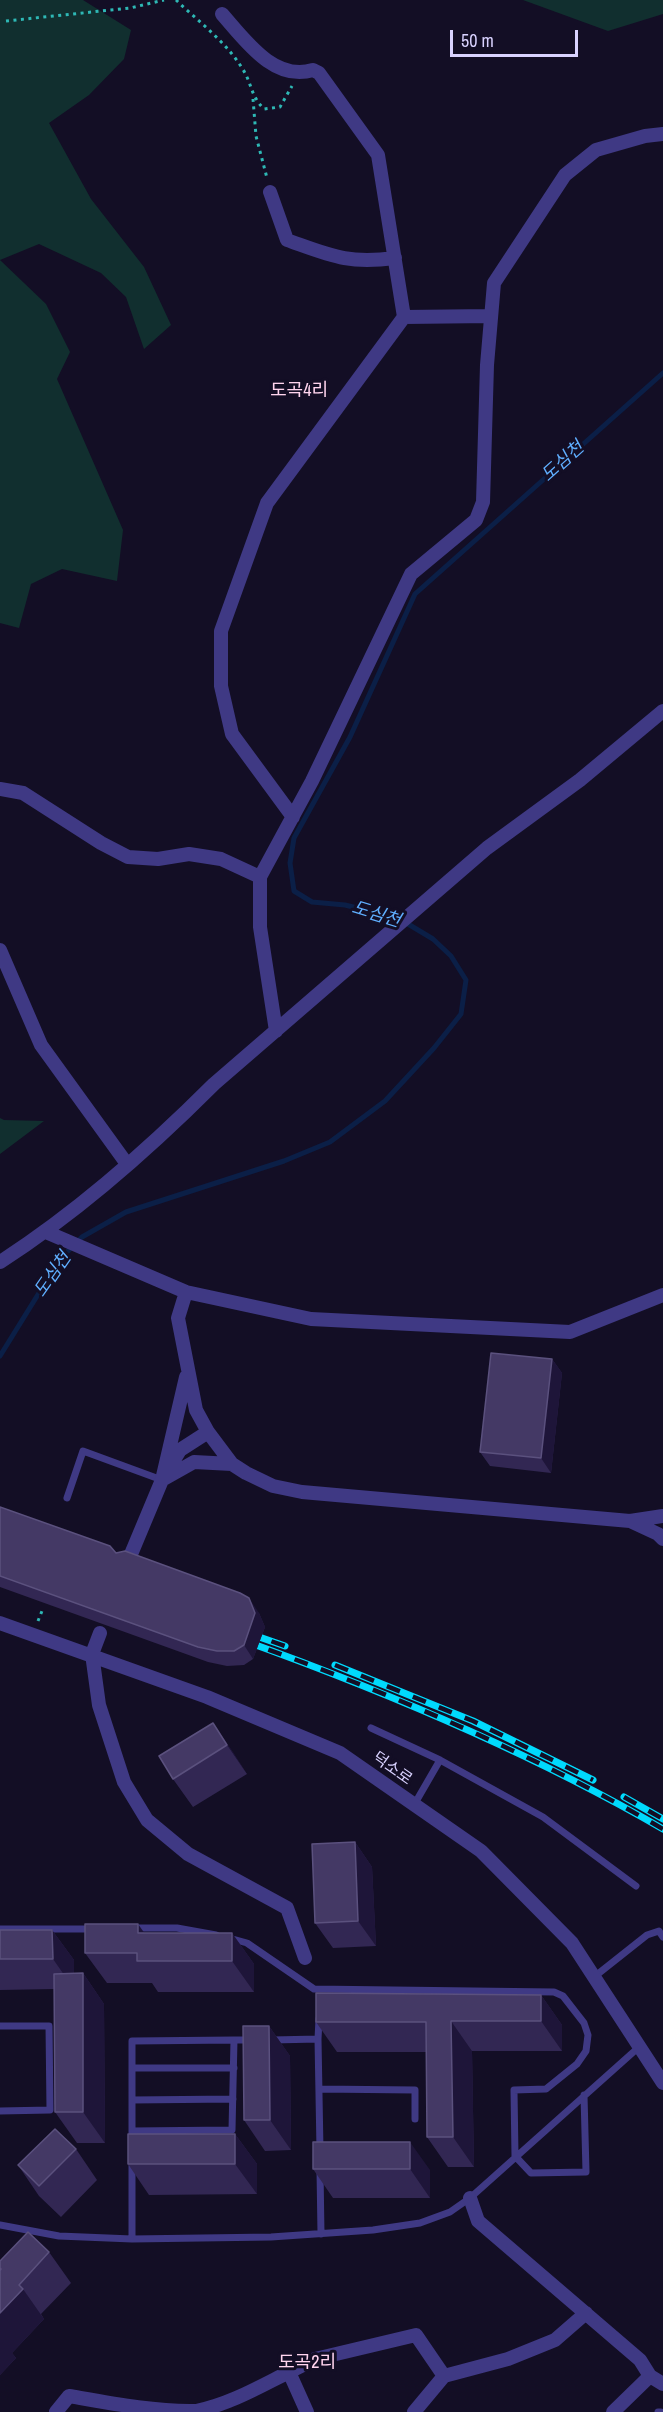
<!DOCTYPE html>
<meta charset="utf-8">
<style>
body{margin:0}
#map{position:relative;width:663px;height:2412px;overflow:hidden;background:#130e25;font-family:"Archivo Narrow",sans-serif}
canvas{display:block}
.scale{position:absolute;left:450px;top:30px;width:128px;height:27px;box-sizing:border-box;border:3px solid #d9d2ff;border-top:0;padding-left:8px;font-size:18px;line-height:21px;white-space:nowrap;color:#d9d2ff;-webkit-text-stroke:4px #130e25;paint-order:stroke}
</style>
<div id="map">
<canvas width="663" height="2412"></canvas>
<div class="scale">50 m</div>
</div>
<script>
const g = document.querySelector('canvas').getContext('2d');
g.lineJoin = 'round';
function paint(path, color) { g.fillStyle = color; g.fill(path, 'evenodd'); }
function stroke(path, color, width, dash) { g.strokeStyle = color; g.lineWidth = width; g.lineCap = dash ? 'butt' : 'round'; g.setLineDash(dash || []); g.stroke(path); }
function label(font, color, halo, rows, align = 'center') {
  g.font = font + ' "Archivo Narrow","Noto Sans KR",sans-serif'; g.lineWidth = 6; g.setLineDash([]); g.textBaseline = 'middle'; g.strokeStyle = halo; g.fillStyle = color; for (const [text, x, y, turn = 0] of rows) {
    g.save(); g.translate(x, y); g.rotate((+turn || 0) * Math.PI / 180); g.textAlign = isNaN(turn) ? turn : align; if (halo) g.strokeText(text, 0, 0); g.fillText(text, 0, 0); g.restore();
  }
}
paint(new Path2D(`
 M 0,0 L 83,0 L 131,30 L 124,59 L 89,95 L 49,123 L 91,199 L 144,267 L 171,325 L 144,349 L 126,297 L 101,273 L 39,244 L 0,260 L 46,304 L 70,352 L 57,379 L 123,530 L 117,581 L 62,569 L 31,584 L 19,628 L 0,623 Z
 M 523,0 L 663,0 L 663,14 L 608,31 Z
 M 0,1118 L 4,1120 L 44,1121 L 0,1154 Z`), '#112f2f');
stroke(new Path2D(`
 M 0,1356 L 60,1259 L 82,1237 L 126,1212 L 284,1161 L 330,1142 L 385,1101 L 434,1048 L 461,1014 L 466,980 L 451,956 L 433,939 L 398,918 L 345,905 L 312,902 L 294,891 L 290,863 L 294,838 L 350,737 L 415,594 L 663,373`), '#0b1f47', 5);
stroke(new Path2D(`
 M 176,0 C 198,21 226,42 242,68 C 252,83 250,95 264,109 L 280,107 L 292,86
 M 6,21 L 130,8 L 164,0
 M 253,99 L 256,136 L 267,178
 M 38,1621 L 42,1611`), '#2eb8b5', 3, [3, 4.5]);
stroke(new Path2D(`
 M 67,1498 L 83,1451 L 162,1480
 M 371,1728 L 440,1760
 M 414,1805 L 440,1760 L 543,1817 L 636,1886
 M 135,1928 L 177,1928 L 216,1935
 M 0,1929 L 93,1929
 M 229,1938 L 247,1943 L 314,1989 L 554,1992 L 563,1996 L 584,2023 L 588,2035 L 586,2051 L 577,2064 L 546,2089 L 514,2090 L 515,2156 L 531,2173 L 586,2172 L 584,2095
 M 594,1977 L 647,1935 L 659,1931 L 663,1937
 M 0,2026 L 49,2026 L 50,2110 L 0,2111
 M 318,2039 L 320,2150
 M 272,2040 L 318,2039 L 319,2019
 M 132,2068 L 234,2068
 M 319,2089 L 415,2090 L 415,2119
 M 132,2100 L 233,2099
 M 132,2131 L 232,2130 L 234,2040 L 251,2040
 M 132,2134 L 132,2041 L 234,2040
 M 320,2170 L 321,2234
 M 0,2225 L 59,2236 L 132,2239 L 271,2237 L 373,2230 L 420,2223 L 450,2212 L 470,2198 L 639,2047
 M 132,2239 L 132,2160
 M 658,2412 L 661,2412`), '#3f3984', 7);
stroke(new Path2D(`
 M 222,14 C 245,40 274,82 313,70 L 319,73 L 378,155 L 404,317
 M 270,192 L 287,240 C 332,256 347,264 395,258
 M 0,789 L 23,793 L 101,843 L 128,857 L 158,859 L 189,854 L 221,859 L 260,877
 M 293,817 L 232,734 L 221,686 L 221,631 L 267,503 L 404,317 L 491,316
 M 0,950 L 41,1045 L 127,1164
 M 276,1031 L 260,927 L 260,877 L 312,781 L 411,574 L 476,520 L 483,502 L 487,365 L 494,283 L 565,175 L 596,150 L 645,136 L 663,134
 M 46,1232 L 186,1292 L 311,1319 L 570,1332 L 663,1295
 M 0,1262 C 78,1212 149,1149 214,1084 L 487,848 L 580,780 L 663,711
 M 186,1292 L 178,1318 L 196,1410 L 208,1432 L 232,1464 L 246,1473 L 273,1486 L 302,1492 L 630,1521 L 658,1534 L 663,1539
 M 166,1473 L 180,1450 L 208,1432
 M 162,1480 L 186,1377
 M 630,1521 L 663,1516
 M 129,1559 L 162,1480 L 194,1462 L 232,1464
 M 0,1623 L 207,1697 L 340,1753 L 481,1851 L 572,1943 L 663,2083
 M 100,1633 L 92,1654 L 99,1705 L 124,1782 L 147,1820 L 188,1854 L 287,1908 L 305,1958
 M 470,2198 L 478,2221 L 640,2360 L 650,2376
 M 56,2412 L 69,2396 C 109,2403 155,2412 196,2411 C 230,2404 259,2387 289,2372
 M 307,2412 L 289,2372 L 315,2359 L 416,2335 L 444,2376
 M 414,2412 L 444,2376 L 508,2359 L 555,2340 L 586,2313
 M 613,2412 L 650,2376 L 663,2384`), '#3f3984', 14);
const rail = new Path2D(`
 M 245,1632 L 285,1646
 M 242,1640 C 387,1692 530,1752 663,1829
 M 335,1665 L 473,1721 L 593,1780
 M 624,1797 L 663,1819`);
stroke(rail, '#00dafd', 7);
stroke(rail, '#130e25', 4.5, [14]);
paint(new Path2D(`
 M 552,1359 L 562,1373 L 551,1473 L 490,1466 L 480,1452 Z
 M 0,1507 L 116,1553 L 259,1613 L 265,1627 L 253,1659 L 244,1665 L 227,1666 L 208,1662 L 0,1587 Z
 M 213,1723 L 247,1774 L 193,1807 L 173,1779 Z
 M 355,1842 L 372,1867 L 376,1946 L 333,1948 L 315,1923 Z
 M 0,1930 L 52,1930 L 74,1960 L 74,1973 L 83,1973 L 104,2004 L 105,2143 L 77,2143 L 55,2112 L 54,1989 L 0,1990 Z
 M 145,1933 L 232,1933 L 254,1964 L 254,1992 L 158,1992 L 152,1983 L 107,1983 L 85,1953 Z
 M 541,1995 L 562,2025 L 562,2051 L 472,2051 L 474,2167 L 448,2167 L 427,2137 L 426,2052 L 337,2052 L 316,2022 Z
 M 269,2026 L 290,2056 L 291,2150 L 265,2151 L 244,2120 Z
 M 235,2134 L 257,2164 L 257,2194 L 149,2195 L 128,2164 Z
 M 313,2142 L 430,2170 L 430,2198 L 333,2198 L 313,2169 Z
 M 76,2149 L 97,2180 L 61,2217 L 39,2196 L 18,2165 Z
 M 49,2252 L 71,2283 L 41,2314 L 44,2319 L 12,2353 L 16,2358 L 0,2375 L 0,2261 Z`), '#322753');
paint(new Path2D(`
 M 552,1359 L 562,1373 L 551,1473 L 541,1458 Z
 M 249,1598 L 259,1613 L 265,1627 L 253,1659 L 244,1645 Z
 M 213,1723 L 233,1752 L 247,1774 L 227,1745 Z
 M 355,1842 L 372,1867 L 376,1946 L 358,1921 Z
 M 138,1924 L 160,1955 L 138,1933 Z
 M 52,1930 L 74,1960 L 74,1989 L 53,1959 Z
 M 232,1933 L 254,1964 L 254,1992 L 232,1961 Z
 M 83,1973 L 104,2004 L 105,2143 L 83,2112 Z
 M 541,1995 L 562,2025 L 562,2051 L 541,2021 Z
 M 451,2021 L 472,2051 L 474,2167 L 453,2137 Z
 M 269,2026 L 290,2056 L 291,2150 L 270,2120 Z
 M 235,2134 L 257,2164 L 257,2194 L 235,2164 Z
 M 410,2142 L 430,2170 L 430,2198 L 410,2169 Z
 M 23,2289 L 44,2319 L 12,2353 L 16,2358 L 0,2375 L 0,2313 Z`), '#1e1539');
const building = new Path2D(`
 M 491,1353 L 552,1359 L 541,1458 L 480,1452 Z
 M 0,1507 L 110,1546 L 116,1553 L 125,1551 L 240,1593 L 249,1598 L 255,1613 L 244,1645 L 234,1651 L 217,1651 L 198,1647 L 0,1576 Z
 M 213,1723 L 227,1745 L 173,1779 L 159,1756 Z
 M 355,1842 L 358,1921 L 315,1923 L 312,1844 Z
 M 85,1924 L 138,1924 L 138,1933 L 232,1933 L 232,1961 L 137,1961 L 137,1953 L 85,1953 Z
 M 0,1930 L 52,1930 L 53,1959 L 0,1959 Z
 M 83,1973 L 83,2112 L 55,2112 L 54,1974 Z
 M 316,1993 L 541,1995 L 541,2021 L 451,2021 L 453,2137 L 427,2137 L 426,2022 L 316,2022 Z
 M 243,2026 L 269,2026 L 270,2120 L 244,2120 Z
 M 55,2129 L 76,2149 L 39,2186 L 18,2165 Z
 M 128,2134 L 235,2134 L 235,2164 L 128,2164 Z
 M 313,2142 L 410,2142 L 410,2169 L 313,2169 Z
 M 28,2232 L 49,2252 L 19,2285 L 23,2289 L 0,2313 L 0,2271 L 1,2269 L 0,2268 L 0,2261 Z`);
paint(building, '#443965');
stroke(building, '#5b517e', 1.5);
label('16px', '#d9d2ff', '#130e25', [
 ["덕소로",392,1769,35]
]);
label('18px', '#ffd4ee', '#130e25', [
 ["도곡4리",299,391],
 ["도곡2리",307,2363]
]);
label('italic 18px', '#60afff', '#130e25', [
 ["도심천",563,462,-42],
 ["도심천",376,915,17],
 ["도심천",53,1275,-55]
]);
</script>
